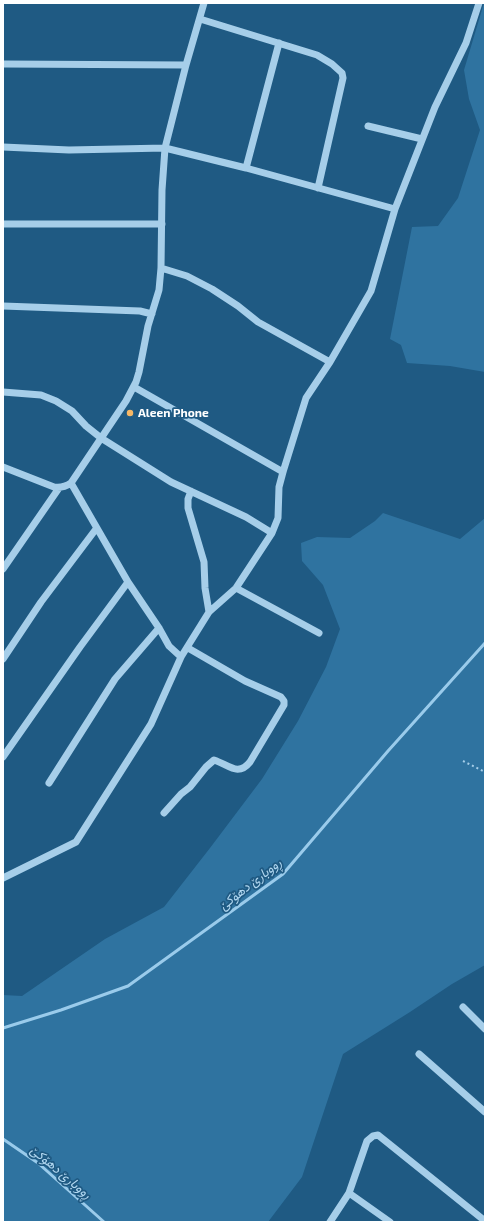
<!DOCTYPE html>
<meta charset="utf-8">
<style>
body{margin:0}
#map{position:relative;width:488px;height:1225px;overflow:hidden;background:#1f5a83;font-family:"Exo 2",sans-serif}
canvas{display:block}
.frame{position:absolute;inset:0;border:4px solid #fff;pointer-events:none}
</style>
<div id="map">
<canvas width="488" height="1225"></canvas>
<div class="frame"></div>
</div>
<script>
const g = document.querySelector('canvas').getContext('2d');
g.lineJoin = 'round';
function paint(path, color) { g.fillStyle = color; g.fill(path, 'evenodd'); }
function stroke(path, color, width, dash) { g.strokeStyle = color; g.lineWidth = width; g.lineCap = dash ? 'butt' : 'round'; g.setLineDash(dash || []); g.stroke(path); }
function label(font, color, halo, rows, align = 'center') {
  g.font = font + ' "Exo 2",Vazirmatn,sans-serif'; g.lineWidth = 3.5; g.setLineDash([]); g.textBaseline = 'middle'; g.strokeStyle = halo; g.fillStyle = color; for (const [text, x, y, turn = 0] of rows) {
    g.save(); g.translate(x, y); g.rotate((+turn || 0) * Math.PI / 180); g.textAlign = isNaN(turn) ? turn : align; if (halo) g.strokeText(text, 0, 0); g.fillText(text, 0, 0); g.restore();
  }
}
paint(new Path2D(`
 M 484,3 L 485,3 L 485,372 L 450,366 L 407,363 L 401,345 L 390,339 L 412,227 L 438,226 L 458,198 L 480,130 L 469,99 L 464,70 Z
 M 383,513 L 460,539 L 485,518 L 485,965 L 452,984 L 410,1012 L 343,1054 L 302,1177 L 268,1222 L 3,1222 L 3,995 L 22,996 L 105,939 L 164,907 L 210,848 L 262,779 L 298,721 L 326,667 L 340,629 L 323,585 L 302,561 L 301,543 L 317,537 L 350,538 L 375,521 Z`), '#2f73a0');
stroke(new Path2D(`
 M 3,1028 L 61,1010 L 128,986 L 283,874 L 388,751 L 485,643
 M 3,1139 L 38,1163 L 104,1222`), '#9acbeb', 3);
stroke(new Path2D(`
 M 463,761 L 485,772`), '#a6cee9', 2, [2, 3]);
stroke(new Path2D(`
 M 200,19 L 317,55 L 332,64 L 342,73 L 343,78 L 318,188
 M 3,64 L 186,65
 M 368,126 L 422,139
 M 3,147 L 69,150 L 165,148 L 246,168 L 395,209
 M 246,168 L 279,43
 M 3,224 L 162,224
 M 161,268 L 187,276 L 212,289 L 238,306 L 258,322 L 330,362
 M 3,306 L 140,311 L 152,314
 M 134,387 L 283,472
 M 3,392 L 41,395 L 56,401 L 72,411 L 86,426 L 101,438 L 171,482 L 246,517 L 272,533
 M 3,467 L 54,487 C 60,488 65,487 71,483 L 126,401 L 136,382 L 139,372 L 148,326 L 159,290 L 161,268 L 162,190 L 165,148 L 186,65 L 204,3
 M 71,483 L 128,582 L 159,628 L 169,646 L 181,657
 M 191,491 L 188,499 L 188,508 L 204,562 L 205,588 L 209,612
 M 3,569 L 59,488
 M 236,588 L 319,633
 M 3,659 L 41,602 L 96,529
 M 3,757 L 80,647 L 128,582
 M 49,783 L 115,679 L 159,628
 M 164,813 L 181,794 L 190,787 L 206,767 L 214,760 C 229,765 238,777 250,762 L 284,705 L 284,701 L 281,697 L 245,681 L 188,648
 M 3,878 L 76,842 L 151,724 L 181,657 L 209,612 L 236,588 L 272,533 L 278,518 L 279,487 L 283,472 L 306,398 L 330,362 L 371,291 L 395,209 L 435,107 L 466,43 L 479,3
 M 463,1007 L 485,1029
 M 419,1054 L 485,1112
 M 349,1193 L 390,1222
 M 330,1222 L 349,1193 L 367,1141 L 373,1136 L 378,1135 L 485,1221`), '#a6cee9', 7);
for (const [x, y, r, color] of [
 [130,413,4,"#f7b866"]
]) { const dot = new Path2D(); dot.arc(x, y, r, 0, 2 * Math.PI); g.fillStyle = color; g.fill(dot); stroke(dot, '#1f5a83', 1.5); }
label('bold 12px', '#fff', '#1f5a83', [
 ["Aleen Phone",138,413]
], 'left');
label('italic 13px', '#b2d8f1', '#1f5a83', [
 ["ڕووبارێ دهۆكێ",250,884,-38],
 ["ڕووبارێ دهۆكێ",61,1172,40]
]);
</script>
